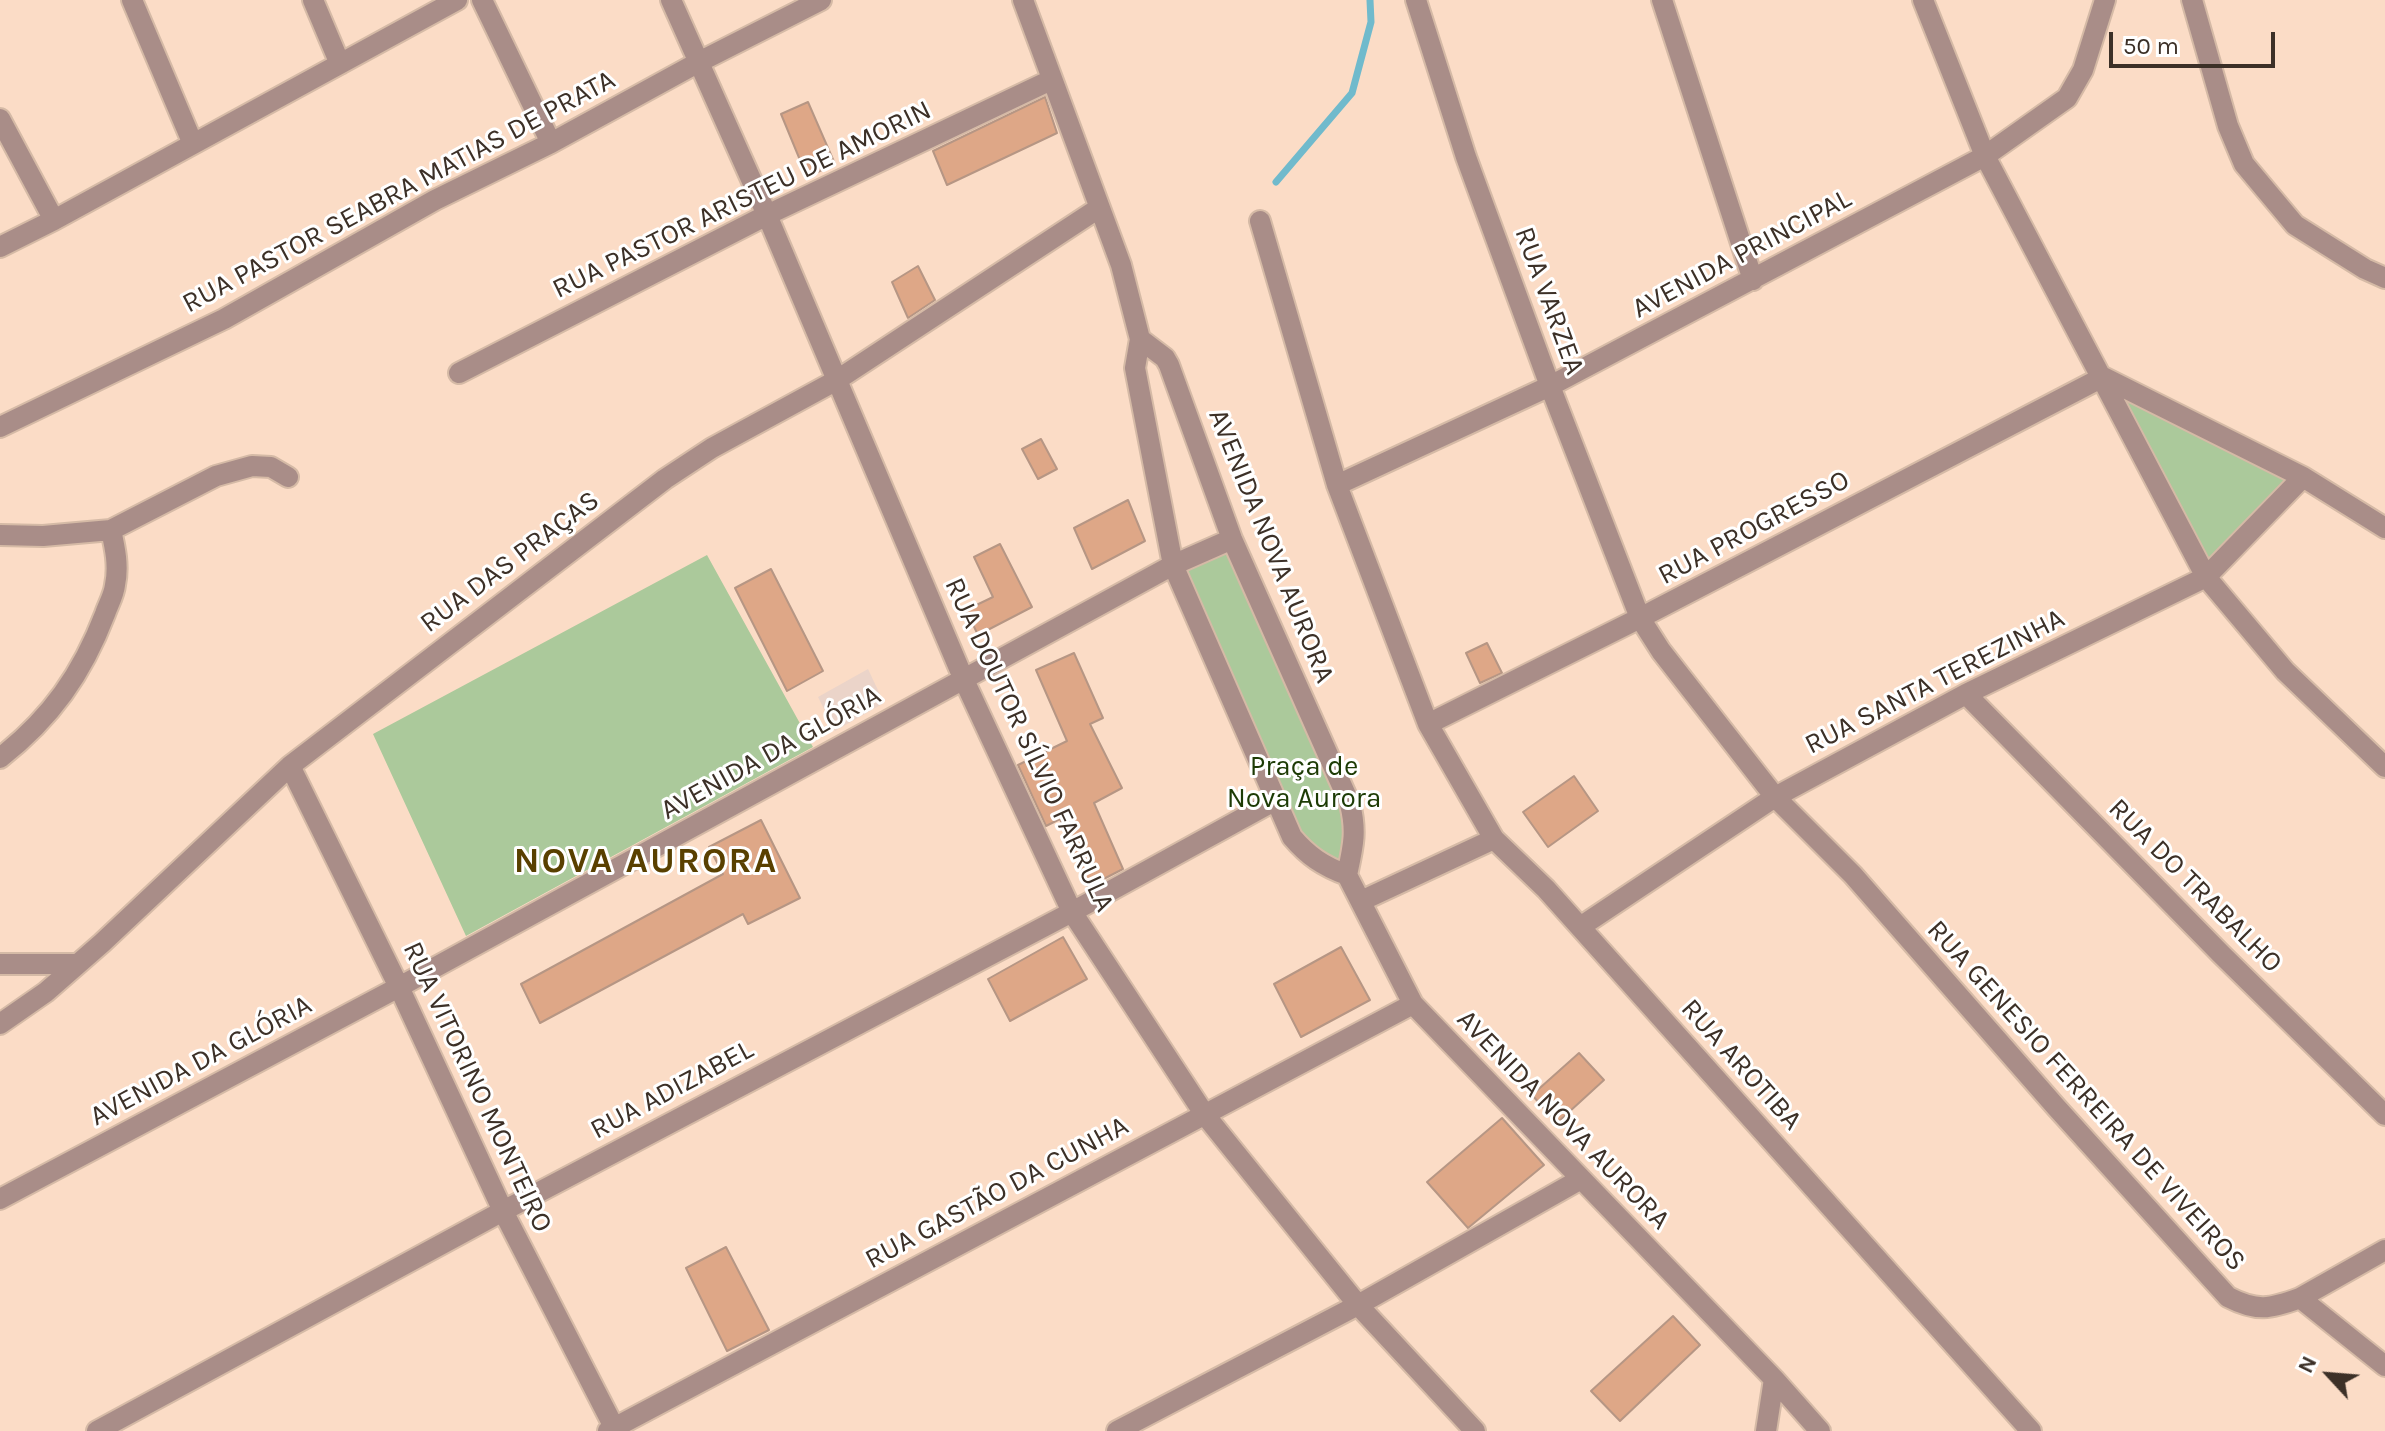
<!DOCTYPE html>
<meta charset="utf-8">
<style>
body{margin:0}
#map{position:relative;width:2385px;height:1431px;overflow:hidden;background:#fbdcc6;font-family:Karla,sans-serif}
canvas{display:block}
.north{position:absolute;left:2289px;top:1335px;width:80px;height:80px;-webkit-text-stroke:6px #fff;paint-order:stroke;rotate:296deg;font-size:22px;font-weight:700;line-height:32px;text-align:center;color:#3c3027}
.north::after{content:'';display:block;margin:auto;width:28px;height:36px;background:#3c3027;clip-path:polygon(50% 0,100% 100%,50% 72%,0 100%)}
.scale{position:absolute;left:2109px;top:32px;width:166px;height:36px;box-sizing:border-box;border:4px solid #3c3027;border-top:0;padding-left:10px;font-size:24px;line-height:28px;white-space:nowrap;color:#3c3027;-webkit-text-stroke:6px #fff;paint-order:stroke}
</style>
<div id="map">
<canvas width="2385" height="1431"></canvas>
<div class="north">N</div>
<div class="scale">50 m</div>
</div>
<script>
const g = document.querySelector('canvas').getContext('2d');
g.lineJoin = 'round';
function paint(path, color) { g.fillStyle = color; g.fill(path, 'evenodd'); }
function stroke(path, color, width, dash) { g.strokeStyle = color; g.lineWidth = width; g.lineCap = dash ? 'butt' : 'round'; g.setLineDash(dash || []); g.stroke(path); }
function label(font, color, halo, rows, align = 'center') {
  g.font = font + ' Karla,sans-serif'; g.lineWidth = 6; g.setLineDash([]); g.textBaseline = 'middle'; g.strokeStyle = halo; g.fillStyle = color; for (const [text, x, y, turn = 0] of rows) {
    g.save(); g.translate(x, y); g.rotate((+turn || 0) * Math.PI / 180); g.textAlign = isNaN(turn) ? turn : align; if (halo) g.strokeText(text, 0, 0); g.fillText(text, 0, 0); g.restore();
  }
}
paint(new Path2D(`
 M 868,669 L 884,703 L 835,731 L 818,697 Z`), '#ebd4c9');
paint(new Path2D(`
 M 2103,377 L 2303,477 L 2206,577 Z
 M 1232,539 L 1341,783 L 1347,875 L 1305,853 L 1173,565 Z
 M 707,555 L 813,747 L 466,936 L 373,734 Z`), '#abc99b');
stroke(new Path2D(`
 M 1276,182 L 1352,93 L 1371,22 L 1370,0`), '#70bacc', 7);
const building = new Path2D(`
 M 1045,97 L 1057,133 L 947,185 L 933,151 Z
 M 808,102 L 835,164 L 807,177 L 781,114 Z
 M 918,266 L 935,300 L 908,318 L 892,282 Z
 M 1041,439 L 1057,469 L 1038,479 L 1022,449 Z
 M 1128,500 L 1145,541 L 1092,569 L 1074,528 Z
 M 1000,544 L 1032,607 L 978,635 L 966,610 L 993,597 L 974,557 Z
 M 771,569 L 823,671 L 787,691 L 735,588 Z
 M 1487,643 L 1502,673 L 1480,683 L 1466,653 Z
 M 1074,653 L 1103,718 L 1090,724 L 1122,788 L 1094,803 L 1123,869 L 1088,887 L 1060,819 L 1046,826 L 1018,765 L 1067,741 L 1036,670 Z
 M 1574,776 L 1598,811 L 1548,847 L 1523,812 Z
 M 761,820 L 800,898 L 748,924 L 743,914 L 540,1023 L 521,984 L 723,874 L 709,847 Z
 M 1063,937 L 1087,979 L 1010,1021 L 988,979 Z
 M 1341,947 L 1370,1000 L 1301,1037 L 1274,984 Z
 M 1579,1053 L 1604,1080 L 1557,1123 L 1532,1095 Z
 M 1502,1118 L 1544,1165 L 1468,1228 L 1427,1182 Z
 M 726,1247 L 769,1330 L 727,1351 L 686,1268 Z
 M 1673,1316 L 1700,1345 L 1620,1421 L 1591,1391 Z`);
paint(building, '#dea787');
stroke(building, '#b69684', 2);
const minor = new Path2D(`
 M 132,0 L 193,144
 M 313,0 L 340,64
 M 482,0 L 551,143
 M 671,0 L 767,215 L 964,680 L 1072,912 L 1205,1115 L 1358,1305 L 1475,1431
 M 1023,0 L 1121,265 L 1140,339 L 1135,368 L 1173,565 L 1292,837 C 1308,856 1323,866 1347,875 L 1413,1004 L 1774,1379 L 1820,1431
 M 1416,0 L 1466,157 L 1550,386 L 1640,618 L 1661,651 L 1775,797 L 1853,875 L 2056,1107 L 2228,1297 C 2257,1312 2270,1309 2300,1298 L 2385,1366
 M 1662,0 L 1753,280
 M 1923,0 L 1985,156 L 2206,577 L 2285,671 L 2385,767
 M 2192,0 L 2228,126 L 2244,164 L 2295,225 L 2365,269 L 2385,278
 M 0,119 L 54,220
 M 1260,221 L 1337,485 L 1428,724 L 1494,839 L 1546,889 L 2031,1431
 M 0,247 L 54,220 L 457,0
 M 1140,339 L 1165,358 L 1169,365 L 1232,539 L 1350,804 C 1357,832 1353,847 1347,875
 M 459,373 L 767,215 L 1051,80
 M 2103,377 L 2303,477 L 2385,528
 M 0,427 L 224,319 L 435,200 L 551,143 L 699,62 L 821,0
 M 1337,485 L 1550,386 L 1985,156 L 2067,98 L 2083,70 L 2105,0
 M 0,535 L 43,536 L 111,530 L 216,476 L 252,466 L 271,467 L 288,477
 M 1966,694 L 2221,954 L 2385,1115
 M 1428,724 L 1640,618 L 2103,377
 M 0,758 C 51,718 82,674 105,614 C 108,605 114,595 115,585 C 119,566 115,548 111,530
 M 290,766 L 399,987 L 503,1211 L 616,1431
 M 1361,901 L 1494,839
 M 1580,927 L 1775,797 L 1966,694 L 2206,577 L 2303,477
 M 0,964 L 75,964
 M 0,1024 L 46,992 L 102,943 L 290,766 L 665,479 L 712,448 L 837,380 L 1099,208
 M 0,1199 L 399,987 L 1173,565 L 1232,539
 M 2300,1298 L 2385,1250
 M 97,1431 L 503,1211 L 1072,912 L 1274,801
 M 608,1431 L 1413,1004
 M 1117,1431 L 1358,1305 L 1581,1179
 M 1766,1431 L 1774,1379`);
stroke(minor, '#d5baa6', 24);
stroke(minor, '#a98d88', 20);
label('28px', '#3c3027', '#fff', [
 ["RUA PASTOR SEABRA MATIAS DE PRATA",399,192,-28],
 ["RUA PASTOR ARISTEU DE AMORIN",742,200,-26],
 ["AVENIDA PRINCIPAL",1742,254,-28],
 ["RUA VARZEA",1549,301,70],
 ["RUA PROGRESSO",1754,528,-28],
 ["AVENIDA NOVA AURORA",1271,546,68],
 ["RUA DAS PRAÇAS",510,562,-37],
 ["RUA SANTA TEREZINHA",1935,682,-27],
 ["RUA DOUTOR SÍLVIO FARRULA",1029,745,65],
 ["AVENIDA DA GLÓRIA",771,753,-29],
 ["RUA DO TRABALHO",2195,886,45],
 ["AVENIDA DA GLÓRIA",201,1061,-28],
 ["RUA AROTIBA",1741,1065,48],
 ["RUA VITORINO MONTEIRO",477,1087,65],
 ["RUA ADIZABEL",672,1090,-28],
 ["RUA GENESIO FERREIRA DE VIVEIROS",2086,1096,48],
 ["AVENIDA NOVA AURORA",1563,1120,46],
 ["RUA GASTÃO DA CUNHA",997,1193,-28]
]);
label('28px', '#1d3b05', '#fff', [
 ["Praça de",1304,767],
 ["Nova Aurora",1304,799]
]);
g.letterSpacing = '2px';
label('bold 36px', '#594000', '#fff', [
 ["NOVA AURORA",646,862]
]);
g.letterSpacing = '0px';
</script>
